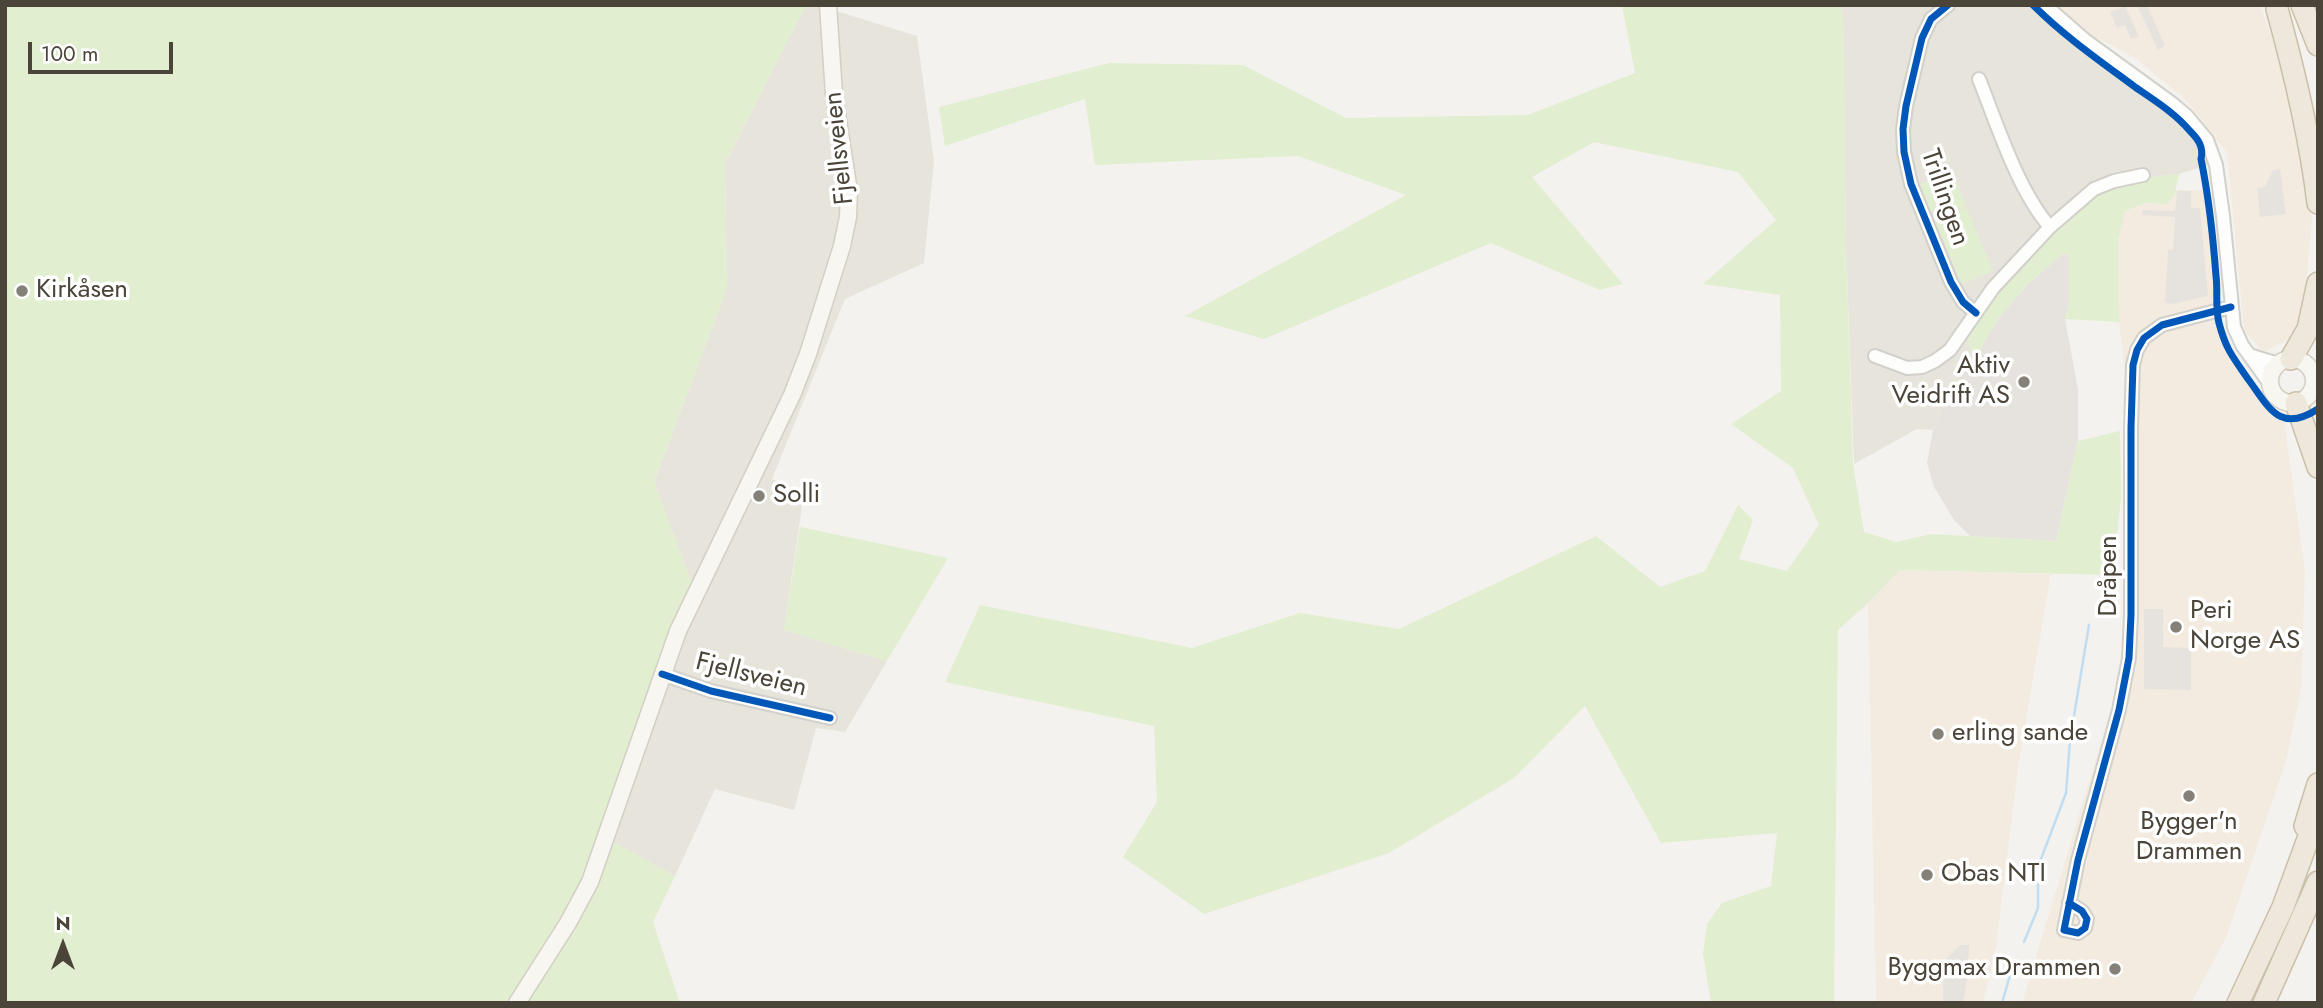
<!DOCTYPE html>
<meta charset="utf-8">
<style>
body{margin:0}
#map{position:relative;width:2323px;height:1008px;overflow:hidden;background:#f4f2ee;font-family:Jost,sans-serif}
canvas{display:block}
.frame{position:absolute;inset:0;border:7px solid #4b4439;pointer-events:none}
.north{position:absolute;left:28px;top:910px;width:70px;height:70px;-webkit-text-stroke:5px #fff;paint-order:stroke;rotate:0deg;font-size:19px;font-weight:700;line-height:28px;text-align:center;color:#4b4439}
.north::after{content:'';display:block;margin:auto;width:24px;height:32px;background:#4b4439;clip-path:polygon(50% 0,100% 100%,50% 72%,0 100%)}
.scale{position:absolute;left:28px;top:42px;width:145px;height:32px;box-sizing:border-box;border:4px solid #4b4439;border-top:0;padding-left:9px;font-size:21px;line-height:24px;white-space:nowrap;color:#4b4439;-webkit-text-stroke:5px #fff;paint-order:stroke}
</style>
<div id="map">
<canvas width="2323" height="1008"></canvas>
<div class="frame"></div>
<div class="north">N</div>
<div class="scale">100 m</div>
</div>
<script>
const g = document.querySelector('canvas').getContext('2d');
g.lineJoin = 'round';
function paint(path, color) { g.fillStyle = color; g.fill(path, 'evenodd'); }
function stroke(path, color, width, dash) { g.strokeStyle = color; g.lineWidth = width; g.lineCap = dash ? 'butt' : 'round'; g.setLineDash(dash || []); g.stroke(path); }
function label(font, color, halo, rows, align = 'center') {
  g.font = font + ' Jost,sans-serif'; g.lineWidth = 7; g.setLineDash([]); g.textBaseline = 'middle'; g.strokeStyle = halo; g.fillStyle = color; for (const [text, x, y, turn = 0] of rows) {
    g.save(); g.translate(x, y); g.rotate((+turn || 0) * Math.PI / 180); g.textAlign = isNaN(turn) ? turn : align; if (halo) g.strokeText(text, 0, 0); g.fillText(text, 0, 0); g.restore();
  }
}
paint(new Path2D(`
 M 806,5 L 817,5 L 917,36 L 934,161 L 924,263 L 845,299 L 772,479 L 804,493 L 784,630 L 887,661 L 845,732 L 816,728 L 794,810 L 715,789 L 675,876 L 608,840 L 697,598 L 654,482 L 727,288 L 725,163 Z
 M 1840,5 L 2029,5 L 2038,15 L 2166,105 L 2194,128 L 2204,144 L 2208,165 L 2179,174 L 2152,177 L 2014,272 L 1968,336 L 1968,342 L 1975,359 L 1949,390 L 1933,430 L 1917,429 L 1854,464 L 1846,245 L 1843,18 Z`), '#e7e4dc');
paint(new Path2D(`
 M 2057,5 L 2260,5 L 2278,55 L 2312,218 L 2304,307 L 2295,336 L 2263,352 L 2244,330 L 2227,153 L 2186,100 L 2135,58 L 2100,39 L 2096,40 L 2078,28 Z
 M 2175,190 L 2204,190 L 2216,295 L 2216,323 L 2220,340 L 2229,359 L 2268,412 L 2284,421 L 2305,570 L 2301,691 L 2286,761 L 2226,938 L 2191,1003 L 2022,1003 L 2112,706 L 2122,656 L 2127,385 L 2119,322 L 2118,240 L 2125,211 L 2145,203 L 2166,204 L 2174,197 Z
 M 1900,570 L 2051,574 L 2019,761 L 1996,947 L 1983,1003 L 1876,1003 L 1868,603 Z`), '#f3ebdf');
paint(new Path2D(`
 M 2064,253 L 2069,256 L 2069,303 L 2065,319 L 2078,389 L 2078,441 L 2056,541 L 1970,536 L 1954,520 L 1934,487 L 1927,463 L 1933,430 L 1949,390 L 1975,359 L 1997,320 L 2028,284 Z`), '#e6e2de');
paint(new Path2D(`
 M 5,5 L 806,5 L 725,163 L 727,288 L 654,482 L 697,598 L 608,839 L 675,876 L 653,922 L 680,1003 L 5,1003 Z
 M 1622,5 L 1840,5 L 1843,17 L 1846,245 L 1853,464 L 1864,532 L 1896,542 L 1932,534 L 2056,541 L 2078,441 L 2120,431 L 2121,497 L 2113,575 L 1900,570 L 1868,603 L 1838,630 L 1834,1003 L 1711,1003 L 1703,954 L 1707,924 L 1722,903 L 1771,886 L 1777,833 L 1661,843 L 1585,706 L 1514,778 L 1389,853 L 1204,914 L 1123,857 L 1157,802 L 1154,726 L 945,682 L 980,605 L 1192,648 L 1300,613 L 1399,629 L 1596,536 L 1660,587 L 1705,571 L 1738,505 L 1753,520 L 1739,559 L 1787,571 L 1819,525 L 1793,468 L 1731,424 L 1781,391 L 1780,295 L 1703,284 L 1776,220 L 1738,172 L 1594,142 L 1532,177 L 1623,284 L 1600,290 L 1491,243 L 1264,339 L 1185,316 L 1406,195 L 1298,156 L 1095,165 L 1085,99 L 945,146 L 939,107 L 1109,63 L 1243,65 L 1346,118 L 1528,115 L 1635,73 Z
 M 1952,171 L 1966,206 L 1942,215 L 1939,208 L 1929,212 L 1918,185 Z
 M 2179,174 L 2174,197 L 2166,204 L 2145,203 L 2125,211 L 2118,240 L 2119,322 L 2065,319 L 2069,303 L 2069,256 L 2064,253 L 2028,284 L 1997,320 L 1975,359 L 1968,342 L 1968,336 L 2014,272 L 2095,192 L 2113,185 L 2152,177 Z
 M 1966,207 L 1993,271 L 1962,284 L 1935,220 Z
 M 800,527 L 948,558 L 887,661 L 784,630 Z`), '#e1eecf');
paint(new Path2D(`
 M 2137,5 L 2147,5 L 2165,46 L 2158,50 Z
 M 2125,6 L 2139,36 L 2131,39 L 2125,25 L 2117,28 L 2110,12 Z
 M 2280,169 L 2286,214 L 2260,217 L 2257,188 L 2265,187 L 2273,170 Z
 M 2177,191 L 2191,191 L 2191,208 L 2200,208 L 2208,296 L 2173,304 L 2165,303 L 2168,250 L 2173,250 L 2175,217 L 2142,215 L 2143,210 L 2175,211 Z
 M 2144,609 L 2163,609 L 2163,647 L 2191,648 L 2191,690 L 2144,689 Z
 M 1960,945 L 1969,945 L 1968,975 L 1963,1003 L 1943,1003 L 1943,962 Z`), '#e6e3df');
stroke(new Path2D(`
 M 2024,942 L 2038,908 L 2038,867 L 2066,793 L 2070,740 L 2089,625
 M 2002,1003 L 2011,972`), '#c0ddf1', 2.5);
const street = new Path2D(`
 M 1948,5 L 1931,19 L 1922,38 L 1906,106 L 1903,129 L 1904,152 L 1911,184 L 1951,282 L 1963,302 L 1976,313
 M 2045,5 L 2085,40 L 2173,104 L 2187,116 L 2207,140 L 2216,165 L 2223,216 L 2234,327 L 2242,345 L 2270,384
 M 1979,79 C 1997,124 2018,191 2050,227
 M 2249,355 L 2278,364
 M 1875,356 L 1907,368 L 1922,367 L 1935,361 L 1950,350 L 1993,288 L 2050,227 L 2094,189 L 2114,181 L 2143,175
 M 662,674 L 711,691 L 830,718
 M 2069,903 L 2082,911 L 2087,919 L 2085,928 L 2078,933 L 2064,930 L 2078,860 L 2119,710 L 2129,658 L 2131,615 L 2131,428 L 2133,365 L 2137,350 L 2144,338 L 2162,325 L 2231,307`);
const secondary = new Path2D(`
 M2270 381a22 22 0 1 1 44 0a22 22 0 1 1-44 0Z
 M 517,1003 L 568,923 L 590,882 L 678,631 L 792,395 L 808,354 L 842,246 L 848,217 L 849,191 L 834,94 L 828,5`);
const highway = new Path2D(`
 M 2302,5 L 2318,45
 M 2277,9 C 2295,74 2310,137 2318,203
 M 2291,359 L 2308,329 L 2318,283
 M 2296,403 L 2318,467
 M 2305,826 L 2318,784
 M 2238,1003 L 2283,907 L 2318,812
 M 2264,1003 L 2318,882`);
stroke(street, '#d2d0cb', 16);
stroke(secondary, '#d3cfc5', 19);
stroke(highway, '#ccbfa9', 24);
stroke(street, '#fdfdfc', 12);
stroke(secondary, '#f7f6f1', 16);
stroke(highway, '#ede8db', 21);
stroke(new Path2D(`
 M 1948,5 L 1931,19 L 1922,38 L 1906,106 L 1903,129 L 1904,152 L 1911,184 L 1951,282 L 1963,302 L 1976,313
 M 2033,5 C 2064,36 2100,61 2135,87 C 2154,100 2175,113 2190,131 C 2198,139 2204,147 2201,159 C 2209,198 2213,236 2216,276 C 2218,291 2215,308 2219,323 C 2226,350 2233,357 2248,379 C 2269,407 2279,434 2318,409
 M 662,674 L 711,691 L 830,718
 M 2069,903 L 2082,911 L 2087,919 L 2085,928 L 2078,933 L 2064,930 L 2078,860 L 2119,710 L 2129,658 L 2131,615 L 2131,428 L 2133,365 L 2137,350 L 2144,338 L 2162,325 L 2231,307`), '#0057b8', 7);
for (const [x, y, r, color] of [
 [22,291,7,"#868178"],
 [2024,382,7,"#868178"],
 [759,496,7,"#868178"],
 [2176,627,7,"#868178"],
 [1938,734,7,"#868178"],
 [2189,796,7,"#868178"],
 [1927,875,7,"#868178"],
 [2115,969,7,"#868178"]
]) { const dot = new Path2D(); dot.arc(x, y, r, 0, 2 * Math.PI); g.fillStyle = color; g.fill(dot); stroke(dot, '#fff', 2.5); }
label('26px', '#4b4439', '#fff', [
 ["Fjellsveien",840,148,-96],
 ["Trillingen",1944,198,71],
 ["Dråpen",2110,576,-90],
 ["Fjellsveien",751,676,14]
]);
label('26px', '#4b4439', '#fff', [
 ["Kirkåsen",36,291],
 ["Aktiv",2010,367,"right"],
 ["Veidrift AS",2010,397,"right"],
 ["Solli",773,496],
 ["Peri",2190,612],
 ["Norge AS",2190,642],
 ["erling sande",1952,734],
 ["Bygger'n",2189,823,"center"],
 ["Drammen",2189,853,"center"],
 ["Obas NTI",1941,875],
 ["Byggmax Drammen",2101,969,"right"]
], 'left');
</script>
